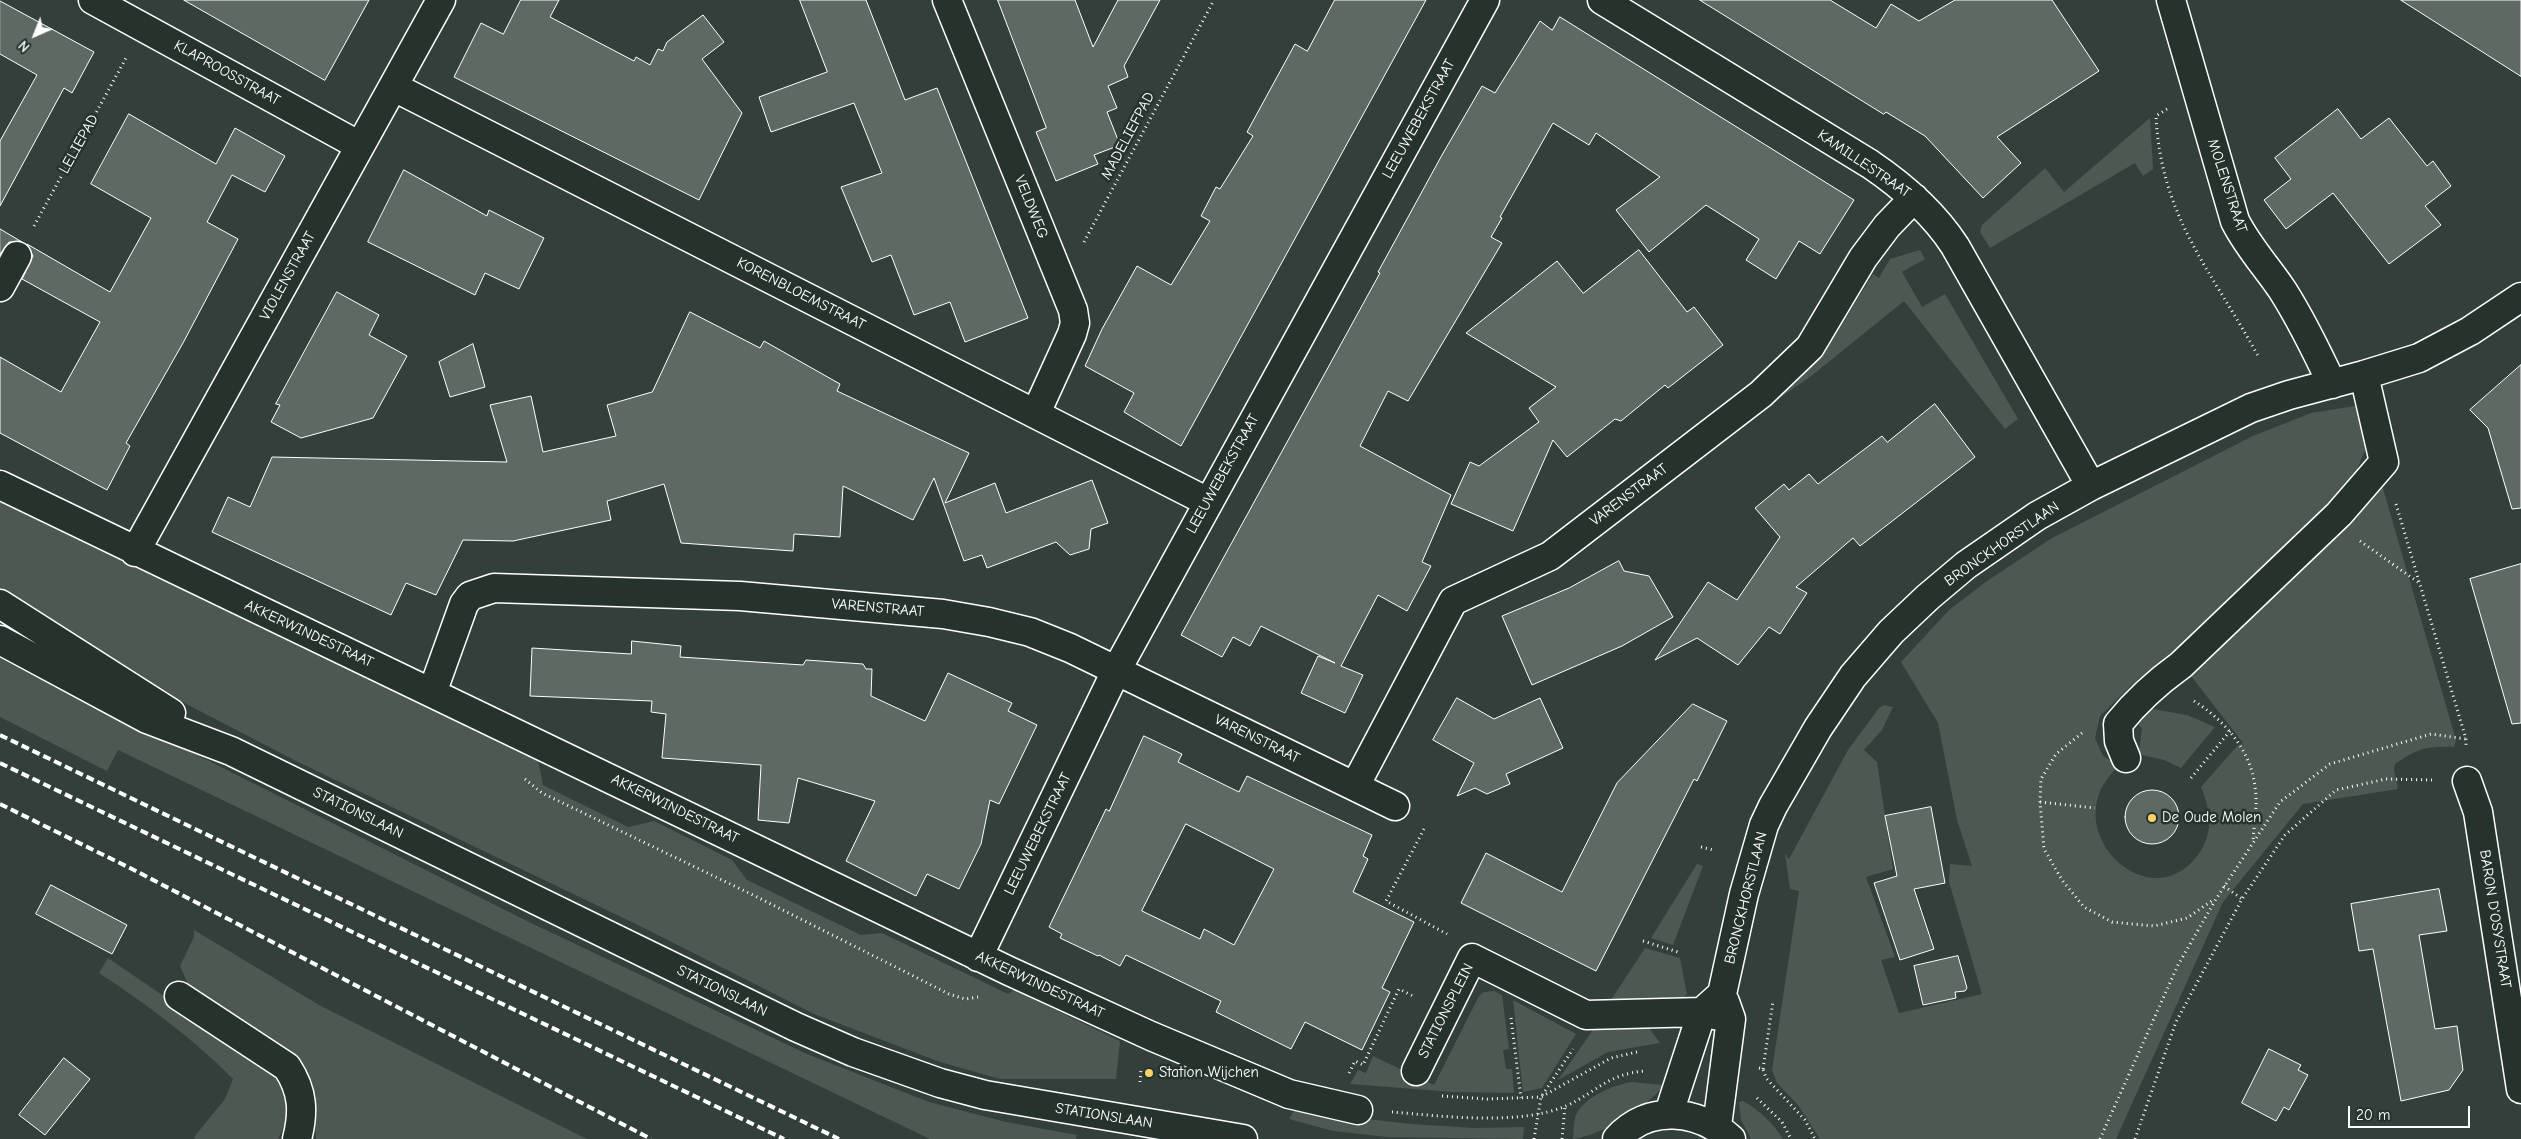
<!DOCTYPE html>
<style>
body{margin:0}
#map{position:relative;width:2521px;height:1139px;overflow:hidden;background:#333f3a;font-family:"Comic Neue",sans-serif}
canvas{display:block}
.north{position:absolute;left:10px;top:10px;width:50px;height:50px;-webkit-text-stroke:4px #26332d;paint-order:stroke;rotate:224deg;font-size:14px;font-weight:700;line-height:20px;text-align:center;color:#fff}
.north::after{content:'';display:block;margin:auto;width:18px;height:22px;background:#fff;clip-path:polygon(50% 0,100% 100%,50% 72%,0 100%)}
.scale{position:absolute;left:2348px;top:1106px;width:122px;height:22px;box-sizing:border-box;border:2px solid #fff;border-top:0;padding-left:6px;font-size:15px;line-height:18px;white-space:nowrap;color:#fff;-webkit-text-stroke:4px #26332d;paint-order:stroke}
</style>
<div id="map">
<canvas width="2521" height="1139"></canvas>
<div class="north">N</div>
<div class="scale">20 m</div>
</div>
<script>
const g = document.querySelector('canvas').getContext('2d');
g.lineJoin = 'round';
function paint(path, color) { g.fillStyle = color; g.fill(path, 'evenodd'); }
function stroke(path, color, width, dash) { g.strokeStyle = color; g.lineWidth = width; g.lineCap = dash ? 'butt' : 'round'; g.setLineDash(dash || []); g.stroke(path); }
function label(font, color, halo, rows, align = 'center') {
  g.font = font + ' "Comic Neue",sans-serif'; g.lineWidth = 5; g.setLineDash([]); g.textBaseline = 'middle'; g.strokeStyle = halo; g.fillStyle = color; for (const [text, x, y, turn = 0] of rows) {
    g.save(); g.translate(x, y); g.rotate((+turn || 0) * Math.PI / 180); g.textAlign = isNaN(turn) ? turn : align; if (halo) g.strokeText(text, 0, 0); g.fillText(text, 0, 0); g.restore();
  }
}
paint(new Path2D(`
 M 2150,118 L 2153,169 L 2143,176 L 2135,163 L 1990,248 L 1980,232 L 1982,225 L 2045,168 L 2064,192 Z
 M 1920,250 L 1925,259 L 1902,272 L 1922,307 L 1945,294 L 2018,419 L 2005,429 L 1904,301 L 1810,377 L 1755,415 L 1821,358 L 1873,274 L 1879,278 L 1890,259 Z
 M 2355,406 L 2368,443 L 2349,489 L 2168,666 L 2139,678 L 2100,716 L 2095,738 L 2103,756 L 2119,766 C 2050,827 2151,925 2200,852 C 2214,831 2210,809 2201,787 L 2237,746 L 2243,743 L 2188,672 L 2382,485 L 2456,740 L 2454,747 C 2427,746 2418,748 2395,764 L 2394,770 L 2398,789 L 2303,804 L 2223,902 L 2116,1139 L 1820,1139 L 1798,1105 L 1777,1083 L 1772,1070 L 1799,891 L 1790,889 L 1785,854 L 1789,859 L 1848,750 L 1879,708 L 1884,705 L 1893,707 L 1882,730 L 1864,750 L 1877,762 L 1893,869 L 1866,877 L 1895,957 L 1881,960 L 1899,1013 L 1982,994 L 1949,882 L 1950,864 L 1972,866 L 1957,820 L 1938,723 L 1901,662 L 1949,610 L 1987,581 L 2052,538 L 2253,436 L 2311,413 Z
 M 0,502 L 538,760 L 543,785 L 628,827 L 654,821 L 732,860 L 747,880 L 861,935 L 882,933 L 1008,994 L 1014,990 L 1120,1041 L 1116,1079 L 1000,1079 L 940,1062 L 814,1014 L 640,926 L 298,762 L 119,669 L 0,594 Z
 M 0,652 L 74,693 L 527,921 L 807,1054 L 929,1102 L 1006,1122 L 1077,1135 L 1076,1139 L 930,1139 L 118,750 L 107,771 L 0,717 Z
 M 2153,709 L 2187,715 L 2215,727 L 2181,768 L 2164,760 L 2142,755 L 2139,750 L 2142,729 L 2137,722 L 2146,712 Z
 M 1697,864 L 1703,866 L 1673,945 L 1651,938 Z
 M 194,930 L 319,1005 L 587,1139 L 316,1139 L 313,1096 L 198,996 L 188,984 L 180,966 L 194,937 Z
 M 1645,948 L 1680,958 L 1687,994 L 1682,999 L 1611,1000 Z
 M 108,958 L 271,1069 L 289,1091 L 287,1119 L 278,1139 L 195,1139 L 194,1137 L 225,1099 L 233,1079 C 194,1039 146,1004 99,973 Z
 M 1494,991 L 1502,995 L 1509,1049 L 1503,1050 L 1506,1069 L 1512,1069 L 1514,1093 L 1453,1092 L 1350,1084 L 1358,1070 L 1366,1073 L 1373,1056 L 1434,1085 L 1479,996 L 1484,992 Z
 M 1513,1000 L 1576,1034 L 1542,1088 L 1523,1092 Z
 M 1647,1025 L 1660,1043 L 1608,1052 L 1558,1080 L 1595,1027 Z
 M 1631,1082 L 1664,1085 C 1646,1109 1602,1135 1573,1139 C 1574,1132 1573,1122 1576,1115 C 1585,1096 1612,1086 1631,1082 Z
 M 1743,1101 C 1758,1109 1774,1124 1783,1139 L 1751,1139 L 1741,1120 L 1739,1102 Z
 M 1294,1111 L 1412,1124 L 1474,1128 L 1524,1127 L 1523,1139 L 1388,1137 L 1333,1131 L 1289,1119 Z`), '#4d5853');
const building = new Path2D(`
 M 184,0 L 369,0 L 325,80 Z
 M 521,0 L 559,0 L 550,17 L 634,61 L 636,57 L 650,65 L 658,49 L 663,51 L 667,42 L 703,15 L 724,42 L 702,59 L 742,113 L 699,200 L 454,77 L 481,23 L 503,34 Z
 M 800,0 L 866,0 L 905,100 L 937,88 L 1028,318 L 965,342 L 950,302 L 914,315 L 891,255 L 872,262 L 841,187 L 882,173 L 854,103 L 771,132 L 759,97 L 827,72 Z
 M 998,0 L 1075,0 L 1093,47 L 1118,0 L 1160,0 L 1124,66 L 1128,77 L 1108,86 L 1117,108 L 1107,112 L 1120,145 L 1094,155 L 1098,164 L 1056,181 L 1036,132 L 1046,128 Z
 M 1335,0 L 1426,0 L 1181,446 L 1124,412 L 1134,393 L 1085,366 L 1102,329 L 1137,266 L 1171,285 L 1210,221 L 1201,216 L 1216,187 L 1220,189 L 1253,136 L 1247,132 L 1295,44 L 1307,51 Z
 M 1700,0 L 1830,0 L 1876,28 L 1891,4 L 1919,21 L 1955,0 L 2052,0 L 2099,71 L 1997,137 L 2021,163 L 1983,198 L 1925,136 L 1886,112 L 1884,114 Z
 M 2401,0 L 2521,0 L 2521,76 Z
 M 0,1 L 94,52 L 72,93 L 64,88 L 0,206 L 0,141 L 37,75 L 0,54 Z
 M 1560,17 L 1854,200 L 1820,254 L 1799,241 L 1776,279 L 1746,260 L 1759,239 L 1706,205 L 1649,252 L 1616,210 L 1660,177 L 1596,133 L 1589,145 L 1553,123 L 1500,217 L 1502,218 L 1491,237 L 1502,243 L 1408,401 L 1388,391 L 1360,446 L 1451,495 L 1422,562 L 1431,566 L 1407,611 L 1378,595 L 1341,666 L 1363,675 L 1345,713 L 1301,693 L 1318,656 L 1335,663 L 1261,626 L 1250,646 L 1233,637 L 1222,657 L 1181,635 L 1380,273 L 1378,272 L 1442,155 L 1482,86 L 1495,93 L 1540,21 L 1552,30 Z
 M 2338,109 L 2361,139 L 2389,118 L 2427,166 L 2433,161 L 2451,186 L 2425,206 L 2441,225 L 2389,264 L 2333,193 L 2286,229 L 2264,200 L 2291,179 L 2275,158 Z
 M 129,114 L 216,164 L 235,128 L 285,156 L 265,192 L 232,175 L 207,222 L 238,239 L 183,343 L 126,443 L 130,446 L 107,490 L 0,433 L 0,357 L 61,392 L 100,322 L 22,279 L 33,256 L 27,244 L 110,292 L 151,218 L 91,184 Z
 M 404,170 L 487,216 L 489,210 L 544,238 L 519,289 L 485,273 L 475,295 L 368,242 Z
 M 0,229 L 22,242 L 9,242 L 0,254 Z
 M 1639,250 L 1687,312 L 1694,307 L 1723,345 L 1668,388 L 1665,385 L 1621,421 L 1615,419 L 1567,457 L 1553,440 L 1513,531 L 1451,504 L 1470,462 L 1479,466 L 1539,422 L 1529,408 L 1556,387 L 1466,333 L 1557,261 L 1583,293 Z
 M 337,292 L 379,315 L 369,335 L 407,356 L 373,418 L 301,438 L 271,422 L 280,405 L 276,404 Z
 M 690,312 L 760,348 L 764,341 L 840,384 L 837,391 L 969,453 L 945,503 L 995,483 L 1006,513 L 1092,480 L 1108,523 L 1091,529 L 1089,549 L 1070,555 L 1056,542 L 987,568 L 982,555 L 964,561 L 934,478 L 913,520 L 843,486 L 840,537 L 794,534 L 793,551 L 681,543 L 664,484 L 607,501 L 611,520 L 513,541 L 463,540 L 436,595 L 406,583 L 391,615 L 212,532 L 228,497 L 250,507 L 272,457 L 507,462 L 490,405 L 531,396 L 543,452 L 616,436 L 607,405 L 652,392 Z
 M 473,344 L 485,387 L 450,397 L 439,362 Z
 M 2521,365 L 2521,508 L 2512,509 L 2488,428 L 2470,410 Z
 M 1935,404 L 1975,457 L 1860,546 L 1853,538 L 1796,587 L 1807,593 L 1780,634 L 1769,627 L 1738,665 L 1697,638 L 1655,660 L 1708,582 L 1737,600 L 1780,537 L 1755,508 L 1784,484 L 1789,490 L 1809,474 L 1818,484 L 1882,436 L 1887,442 Z
 M 1619,561 L 1624,571 L 1649,576 L 1673,617 L 1622,646 L 1532,685 L 1502,616 L 1569,588 Z
 M 2521,564 L 2521,723 L 2512,724 L 2470,579 Z
 M 632,641 L 681,646 L 680,657 L 803,665 L 806,660 L 863,664 L 866,669 L 872,669 L 871,696 L 925,721 L 948,673 L 1012,703 L 1008,711 L 1037,725 L 999,804 L 990,800 L 981,844 L 959,889 L 927,874 L 916,896 L 846,861 L 875,801 L 798,778 L 789,823 L 758,820 L 761,765 L 662,758 L 666,714 L 651,712 L 652,701 L 530,696 L 532,648 L 631,654 Z
 M 1457,698 L 1494,719 L 1540,698 L 1563,748 L 1506,774 L 1510,784 L 1487,794 L 1475,788 L 1457,796 L 1474,763 L 1433,740 Z
 M 1693,704 L 1727,721 L 1697,781 L 1694,779 L 1596,971 L 1461,903 L 1486,853 L 1562,892 L 1617,783 Z
 M 1144,736 L 1182,754 L 1178,762 L 1239,792 L 1247,776 L 1372,835 L 1363,856 L 1368,859 L 1353,892 L 1414,922 L 1382,988 L 1390,992 L 1362,1050 L 1305,1022 L 1291,1049 L 1216,1012 L 1221,1001 L 1126,955 L 1120,966 L 1099,955 L 1098,956 L 1060,938 L 1062,934 L 1049,927 L 1106,809 L 1109,811 ZM 1186,824 L 1274,869 L 1234,945 L 1204,929 L 1200,939 L 1142,911 Z
 M2125 817a27 27 0 1 1 54 0a27 27 0 1 1-54 0Z
 M 1931,807 L 1945,883 L 1914,889 L 1934,949 L 1900,960 L 1874,883 L 1897,876 L 1885,816 Z
 M 51,885 L 127,925 L 112,954 L 36,914 Z
 M 2439,889 L 2447,931 L 2419,935 L 2435,1029 L 2457,1026 L 2463,1070 L 2449,1090 L 2401,1101 L 2373,949 L 2359,951 L 2351,904 Z
 M 1958,956 L 1967,988 L 1965,991 L 1955,992 L 1956,998 L 1923,1005 L 1914,966 Z
 M 2269,1049 L 2301,1065 L 2298,1070 L 2308,1075 L 2289,1110 L 2284,1107 L 2276,1121 L 2242,1103 Z
 M 64,1058 L 90,1079 L 45,1135 L 19,1115 Z`);
paint(building, '#5f6964');
stroke(building, '#fff', 1);
const minor = new Path2D(`
 M 93,0 L 360,146
 M 947,0 L 1073,310 L 1075,323 L 1072,334 L 1036,413
 M 1602,0 L 1870,164 C 1904,187 1933,212 1955,246 L 2091,486
 M 2171,0 L 2235,221 C 2248,247 2267,267 2283,291 C 2302,321 2317,352 2332,384
 M 394,87 L 1208,502
 M 0,287 L 17,256
 M 0,485 L 1009,971 L 1151,1036 L 1289,1094 L 1358,1110
 M 135,552 L 441,0
 M 0,604 L 171,713
 M 0,640 L 147,719 L 231,751 L 796,1027 L 853,1052 L 940,1083 L 985,1095 L 1243,1139
 M 432,693 L 464,604 L 470,596 L 494,588 L 740,596 L 943,614 L 989,622 L 1030,632 L 1070,648 L 1395,806
 M 2126,758 L 2119,741 L 2118,724 C 2137,700 2156,683 2181,665 L 2339,514 L 2384,462 L 2364,375
 M 2467,781 L 2478,812 L 2521,1089
 M 1355,786 L 1453,601 L 1550,556 L 1761,394 L 1810,347 L 1863,258 L 1887,226 L 1914,198
 M 978,957 L 1116,671 L 1485,0
 M 179,996 L 287,1067 C 303,1091 304,1112 297,1139
 M 1416,1071 L 1472,958 L 1586,1015 L 1702,1012 L 1731,1019
 M 1669,1113 L 1702,1012 L 1722,994 L 1744,894 L 1764,825 L 1773,806 L 1818,728 L 1853,676 L 1891,632 L 1928,597 L 1966,565 L 2037,516 L 2091,486 L 2251,408 L 2289,395 L 2364,375 L 2419,358 L 2470,331 L 2521,297
 M 1717,1126 L 1731,1019 L 1725,1002
 M 1617,1139 C 1648,1104 1698,1109 1731,1139`);
stroke(minor, '#fff', 31);
stroke(new Path2D(`
 M 2167,109 L 2156,116 C 2161,218 2212,271 2258,356
 M 34,226 L 126,58
 M 1084,242 L 1214,0
 M 2396,504 L 2466,739 L 2466,747
 M 2360,541 L 2418,582
 M 2194,701 C 2224,720 2251,750 2255,787 C 2258,804 2254,823 2253,841
 M 2082,733 L 2056,754 L 2041,779 L 2040,802 L 2044,849 L 2062,880 L 2084,907 L 2112,922 L 2154,926 L 2187,918 L 2213,900
 M 2191,778 L 2230,731
 M 525,779 L 542,793 L 755,896 L 949,994 L 965,999 L 978,997
 M 2040,802 L 2095,808
 M 1424,829 L 1386,901 L 1447,934
 M 1701,847 L 1713,850
 M 2224,886 L 2242,899
 M 1643,941 L 1681,953
 M 1511,1018 L 1521,1098
 M 1759,1068 L 1763,1069 L 1766,1078 L 1805,1120 L 1815,1139
 M 1763,1069 L 1773,1001
 M 1349,1073 L 1355,1061 L 1363,1065 L 1399,989 L 1413,996
 M 1140,1082 L 1141,1070
 M 1442,1096 L 1487,1099 L 1541,1097 L 1611,1058 L 1637,1052
 M 1757,1098 L 1782,1122 L 1791,1139
 M 1392,1112 C 1442,1116 1519,1126 1566,1106 C 1597,1092 1607,1074 1645,1071
 M 1534,1139 L 1541,1097 L 1573,1049
 M 1562,1139 L 1565,1106
 M 2100,1139 L 2178,965 L 2216,899 L 2280,802 L 2330,764 L 2431,734 L 2466,739
 M 2135,1139 L 2176,1022 L 2242,899 L 2285,835 L 2336,790 L 2386,779 L 2432,780`), '#fff', 3, [1, 4]);
stroke(minor, '#26332d', 28);
stroke(new Path2D(`
 M 0,735 L 839,1139
 M 0,763 L 784,1139
 M 0,804 L 132,869 L 651,1139`), '#fff', 4, [8, 4]);
for (const [x, y, r, color] of [
 [2152,818,5,"#ffd166"],
 [1149,1073,5,"#ffd166"]
]) { const dot = new Path2D(); dot.arc(x, y, r, 0, 2 * Math.PI); g.fillStyle = color; g.fill(dot); stroke(dot, '#26332d', 2); }
label('15px', '#fff', '#26332d', [
 ["KLAPROOSSTRAAT",227,73,29],
 ["LEEUWEBEKSTRAAT",1419,119,-61],
 ["MADELIEFPAD",1128,136,-62],
 ["LELIEPAD",79,144,-61],
 ["KAMILLESTRAAT",1864,164,34],
 ["MOLENSTRAAT",2227,186,72],
 ["VELDWEG",1031,207,68],
 ["VIOLENSTRAAT",288,276,-61],
 ["KORENBLOEMSTRAAT",801,294,27],
 ["LEEUWEBEKSTRAAT",1223,474,-61],
 ["VARENSTRAAT",1629,495,-37],
 ["BRONCKHORSTLAAN",2002,544,-35],
 ["VARENSTRAAT",878,608,5],
 ["AKKERWINDESTRAAT",309,634,25],
 ["VARENSTRAAT",1257,739,26],
 ["AKKERWINDESTRAAT",675,809,26],
 ["STATIONSLAAN",358,813,26],
 ["LEEUWEBEKSTRAAT",1038,834,-64],
 ["BRONCKHORSTLAAN",1746,898,-76],
 ["BARON D'OSYSTRAAT",2495,919,81],
 ["AKKERWINDESTRAAT",1040,985,25],
 ["STATIONSLAAN",722,991,26],
 ["STATIONSPLEIN",1446,1011,-63],
 ["STATIONSLAAN",1104,1116,9]
]);
label('15px', '#fff', '#26332d', [
 ["De Oude Molen",2162,818],
 ["Station Wijchen",1159,1073]
], 'left');
</script>
